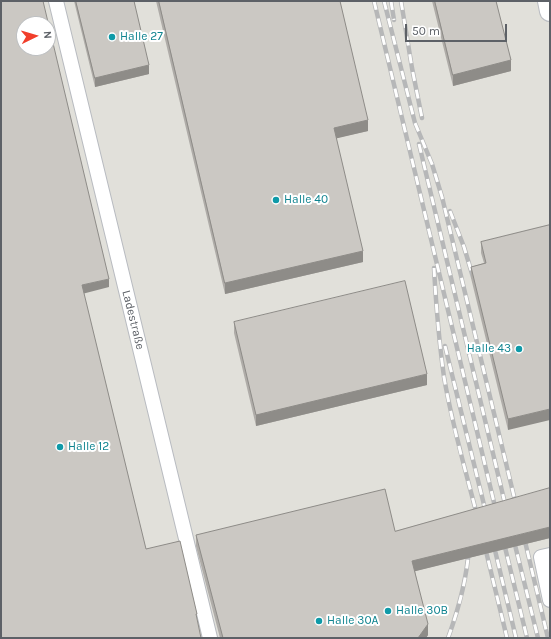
<!DOCTYPE html>
<meta charset="utf-8">
<style>
body{margin:0}
#map{position:relative;width:551px;height:639px;overflow:hidden;background:#f0eee6;font-family:Karla,sans-serif}
canvas{display:block}
.frame{position:absolute;inset:0;border:2px solid #5d6167;pointer-events:none}
.north{position:absolute;left:16px;top:16px;width:40px;height:40px;box-sizing:border-box;background:#fff;border:1px solid #bec0c2;border-radius:50%;rotate:85deg;font-size:11px;font-weight:700;line-height:16px;text-align:center;color:#5d6167}
.north::after{content:'';display:block;margin:auto;width:14px;height:18px;background:#f13e2b;clip-path:polygon(50% 0,100% 100%,50% 72%,0 100%)}
.scale{position:absolute;left:405px;top:24px;width:102px;height:18px;box-sizing:border-box;border:2px solid #5d6167;border-top:0;padding-left:5px;font-size:12px;line-height:14px;white-space:nowrap;color:#5d6167;-webkit-text-stroke:3px #fff;paint-order:stroke}
</style>
<div id="map">
<canvas width="551" height="639"></canvas>
<div class="frame"></div>
<div class="north">N</div>
<div class="scale">50 m</div>
</div>
<script>
const g = document.querySelector('canvas').getContext('2d');
g.lineJoin = 'round';
function paint(path, color) { g.fillStyle = color; g.fill(path, 'evenodd'); }
function stroke(path, color, width, dash) { g.strokeStyle = color; g.lineWidth = width; g.lineCap = dash ? 'butt' : 'round'; g.setLineDash(dash || []); g.stroke(path); }
function label(font, color, halo, rows, align = 'center') {
  g.font = font + ' Karla,sans-serif'; g.lineWidth = 4; g.setLineDash([]); g.textBaseline = 'middle'; g.strokeStyle = halo; g.fillStyle = color; for (const [text, x, y, turn = 0] of rows) {
    g.save(); g.translate(x, y); g.rotate((+turn || 0) * Math.PI / 180); g.textAlign = isNaN(turn) ? turn : align; if (halo) g.strokeText(text, 0, 0); g.fillText(text, 0, 0); g.restore();
  }
}
paint(new Path2D(`
 M 1,1 L 550,1 L 550,638 L 1,638 ZM 24,24 L 48,24 L 48,48 L 24,48 Z`), '#e1e0da');
const street = new Path2D(`
 M 56,1 L 210,638
 M 550,555 L 541,557 L 550,600`);
const secondary = new Path2D(`
 M 548,1 L 550,11`);
stroke(street, '#b8bbc0', 16);
stroke(secondary, '#b9bcc2', 22);
stroke(street, '#fff', 14);
stroke(secondary, '#fff', 20);
const rail = new Path2D(`
 M 374,1 L 497,515
 M 384,1 L 415,123 L 432,164 L 442,197 L 517,509
 M 391,1 L 394,20
 M 401,1 L 412,68 L 422,118
 M 419,144 L 507,512
 M 450,211 L 464,247 L 473,277
 M 434,268 C 436,304 439,341 444,377 C 452,425 466,472 478,519
 M 445,346 L 487,517
 M 523,533 L 548,638
 M 513,537 L 538,638
 M 503,539 L 527,638
 M 493,542 L 516,638
 M 484,543 L 507,638
 M 448,638 C 459,608 467,578 469,547`);
stroke(rail, '#b6b7b8', 4.5);
stroke(rail, '#fff', 3, [9]);
paint(new Path2D(`
 M 74,1 L 134,1 L 149,74 L 95,87 Z
 M 156,1 L 340,1 L 368,131 L 336,138 L 363,262 L 225,294 Z
 M 432,1 L 496,1 L 511,71 L 453,86 Z
 M 550,225 L 508,430 L 471,278 L 471,267 L 484,263 L 481,253 L 481,242 Z
 M 234,322 L 427,385 L 256,426 L 234,333 Z
 M 395,531 L 550,538 L 415,571 L 428,635 L 426,638 L 220,638 L 196,546 L 196,535 Z`), '#afaca8');
paint(new Path2D(`
 M 511,60 L 511,71 L 453,86 L 453,75 Z
 M 149,65 L 149,74 L 95,87 L 95,78 Z
 M 368,120 L 368,131 L 334,139 L 334,128 Z
 M 363,251 L 363,262 L 225,294 L 225,283 Z
 M 109,279 L 109,287 L 82,294 L 82,285 Z
 M 427,374 L 427,385 L 256,426 L 256,415 Z
 M 550,409 L 550,420 L 508,430 L 508,419 Z
 M 550,527 L 550,538 L 412,572 L 412,561 Z
 M 428,624 L 428,635 L 426,638 L 418,638 Z`), '#8e8c88');
const building = new Path2D(`
 M 1,1 L 43,1 L 109,279 L 82,285 L 146,549 L 180,541 L 197,614 L 196,614 L 201,638 L 1,638 ZM 24,24 L 48,24 L 48,48 L 24,48 Z
 M 76,1 L 134,1 L 149,65 L 95,78 Z
 M 159,1 L 340,1 L 368,120 L 334,128 L 363,251 L 225,283 Z
 M 435,1 L 496,1 L 511,60 L 453,75 Z
 M 550,225 L 550,409 L 508,419 L 471,267 L 486,263 L 481,242 Z
 M 405,281 L 427,374 L 256,415 L 234,322 Z
 M 550,488 L 550,527 L 412,561 L 428,624 L 418,638 L 223,638 L 196,535 L 385,489 L 395,531 Z`);
paint(building, '#cbc8c3');
stroke(building, '#8e8c88', 1);
for (const [x, y, r, color] of [
 [112,37,4,"#0f9aa8"],
 [276,200,4,"#0f9aa8"],
 [519,349,4,"#0f9aa8"],
 [60,447,4,"#0f9aa8"],
 [388,611,4,"#0f9aa8"],
 [319,621,4,"#0f9aa8"]
]) { const dot = new Path2D(); dot.arc(x, y, r, 0, 2 * Math.PI); g.fillStyle = color; g.fill(dot); stroke(dot, '#fff', 1.5); }
label('12px', '#0d838f', '#fff', [
 ["Halle 27",120,37],
 ["Halle 40",284,200],
 ["Halle 43",511,349,"right"],
 ["Halle 12",68,447],
 ["Halle 30B",396,611],
 ["Halle 30A",327,621]
], 'left');
label('12px', '#5d6167', '#fff', [
 ["Ladestraße",133,320,76]
]);
</script>
